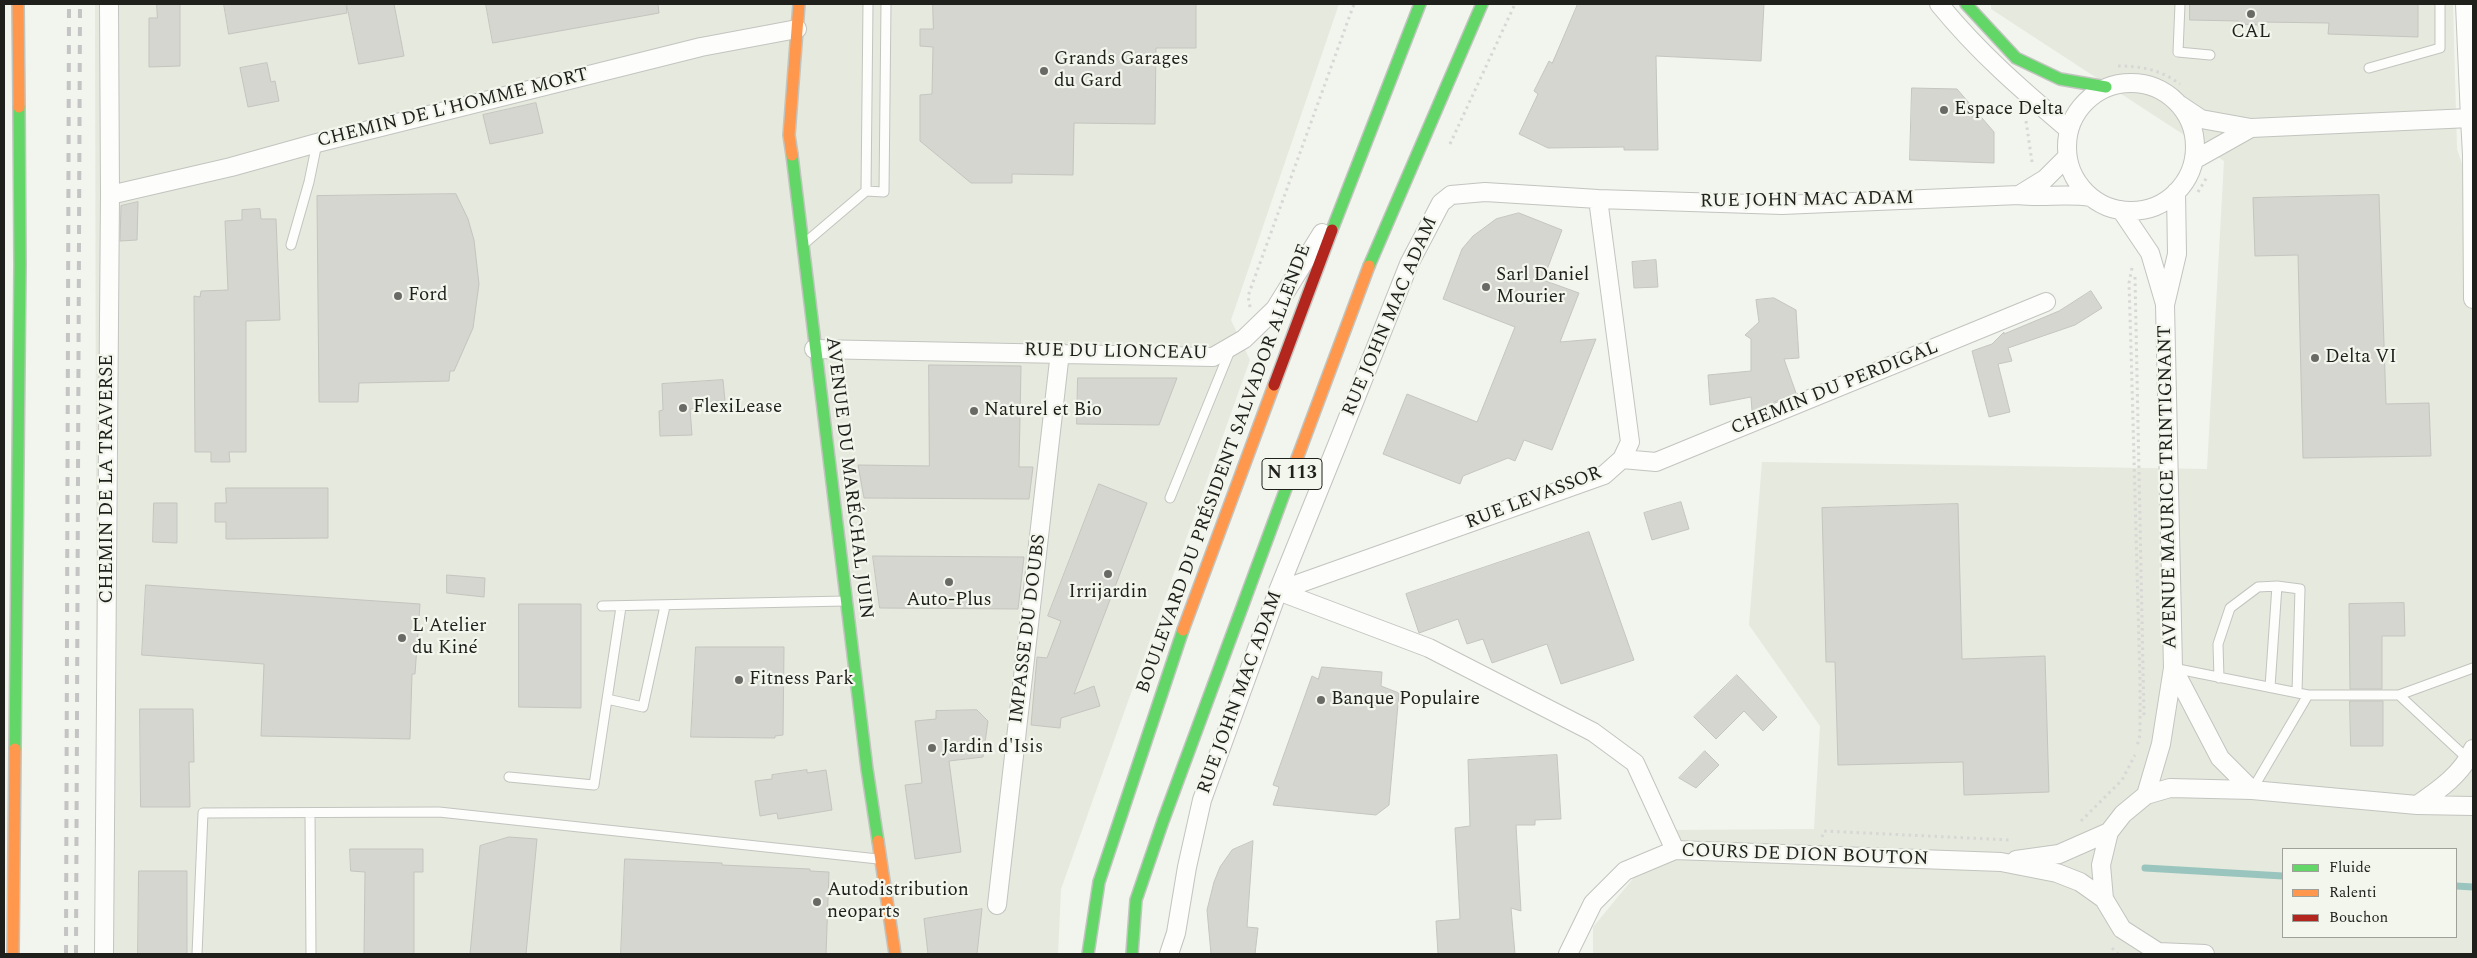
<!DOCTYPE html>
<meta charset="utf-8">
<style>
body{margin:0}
#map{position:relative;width:2477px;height:958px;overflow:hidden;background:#f2f4ee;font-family:Spectral,serif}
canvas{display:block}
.frame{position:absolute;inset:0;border:5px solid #1f201c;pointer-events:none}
.legend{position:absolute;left:2282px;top:848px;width:175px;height:90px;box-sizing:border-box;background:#f3f6ec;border:1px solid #9ea099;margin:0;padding:6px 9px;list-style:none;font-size:15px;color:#1f201c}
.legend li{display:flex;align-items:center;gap:10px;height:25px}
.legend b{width:25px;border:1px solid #9ea099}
</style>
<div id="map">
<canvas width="2477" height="958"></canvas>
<div class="frame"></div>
<ul class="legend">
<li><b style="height:6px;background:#63d668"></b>Fluide</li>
<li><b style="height:6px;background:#ff974d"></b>Ralenti</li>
<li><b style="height:6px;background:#b3261e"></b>Bouchon</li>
</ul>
</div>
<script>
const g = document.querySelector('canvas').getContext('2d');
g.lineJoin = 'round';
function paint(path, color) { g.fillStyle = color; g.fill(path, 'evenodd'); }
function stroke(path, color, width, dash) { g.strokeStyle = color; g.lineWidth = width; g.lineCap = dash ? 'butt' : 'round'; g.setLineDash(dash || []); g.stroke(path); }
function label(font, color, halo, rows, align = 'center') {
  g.font = font + ' Spectral,serif'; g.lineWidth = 4.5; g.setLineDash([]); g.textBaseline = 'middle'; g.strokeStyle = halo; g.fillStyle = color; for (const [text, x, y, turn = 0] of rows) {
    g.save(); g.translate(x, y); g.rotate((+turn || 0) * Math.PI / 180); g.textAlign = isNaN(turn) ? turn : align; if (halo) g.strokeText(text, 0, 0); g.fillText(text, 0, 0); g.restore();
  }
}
paint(new Path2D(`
 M 95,4 L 1339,4 L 1231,320 L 1250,360 L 1061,889 L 1058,954 L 97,954 Z
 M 1991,4 L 2453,4 L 2457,149 L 2473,196 L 2473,954 L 1593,954 L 1593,927 L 1673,830 L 1814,829 L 1820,726 L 1749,625 L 1762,462 L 2207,469 L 2224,161 L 1991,9 ZM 2283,849 L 2456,849 L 2456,937 L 2283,937 Z`), '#e6e9dd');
stroke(new Path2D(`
 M 2145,868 L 2283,876
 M 2456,886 L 2473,887`), '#99c5be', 7);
const building = new Path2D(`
 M 157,4 L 180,4 L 180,66 L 149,67 L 149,18 L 157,18 Z
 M 224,4 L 346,4 L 347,13 L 229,34 Z
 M 347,4 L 394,4 L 404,56 L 359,64 Z
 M 486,4 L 658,4 L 659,13 L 493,43 Z
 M 933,4 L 1196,4 L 1196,48 L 1156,48 L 1155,124 L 1074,123 L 1073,175 L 1012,174 L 1012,183 L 971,183 L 920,141 L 920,95 L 932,94 L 933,47 L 920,46 L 920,29 L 933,29 Z
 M 1578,4 L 1764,4 L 1761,61 L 1656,56 L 1658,150 L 1624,150 L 1624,147 L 1548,148 L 1519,134 L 1538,94 L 1534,91 L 1549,61 L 1552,63 Z
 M 2190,4 L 2418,4 L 2418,37 L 2328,34 L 2329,23 L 2261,22 L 2261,25 L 2239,24 L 2239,21 L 2190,20 Z
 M 267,63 L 271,82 L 275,81 L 279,101 L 248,107 L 240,68 Z
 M 1912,88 L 1957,89 L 1994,132 L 1994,163 L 1910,160 Z
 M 536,103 L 543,133 L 490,144 L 483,115 Z
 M 456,194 L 468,219 L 474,240 L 479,284 L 473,328 L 454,371 L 450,371 L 449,381 L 359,383 L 358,402 L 319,402 L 317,196 Z
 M 2379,195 L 2386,404 L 2429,403 L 2431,456 L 2303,458 L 2298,255 L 2255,256 L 2253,198 Z
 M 138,202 L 137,240 L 120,241 L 121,206 Z
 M 260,209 L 261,219 L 276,219 L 280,320 L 246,321 L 246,452 L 229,452 L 230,462 L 211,462 L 211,452 L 195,452 L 194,296 L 200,297 L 201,291 L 228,290 L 225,221 L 242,220 L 242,210 Z
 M 1519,213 L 1562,230 L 1543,280 L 1579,293 L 1560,342 L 1596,339 L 1552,450 L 1524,440 L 1515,461 L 1508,458 L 1463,476 L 1460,484 L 1383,454 L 1407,394 L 1477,422 L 1515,327 L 1443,299 L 1462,249 L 1473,236 L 1496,219 Z
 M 1656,260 L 1658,287 L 1634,288 L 1632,262 Z
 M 2091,291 L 2102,308 L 2075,325 L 2008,348 L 2012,361 L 1998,364 L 2010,412 L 1989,417 L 1972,351 L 1992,344 L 2004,332 L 2004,334 L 2059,311 Z
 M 1774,298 L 1796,310 L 1799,358 L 1784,359 L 1796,393 L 1752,411 L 1751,397 L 1710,405 L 1708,375 L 1751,371 L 1751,339 L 1745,335 L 1759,322 L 1756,300 Z
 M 929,365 L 1021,366 L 1019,467 L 1033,467 L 1029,499 L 864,498 L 858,465 L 929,466 Z
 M 1078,378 L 1177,378 L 1159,425 L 1077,424 Z
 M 723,380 L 725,401 L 715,401 L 715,407 L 690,409 L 692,435 L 660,436 L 659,411 L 663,410 L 662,384 Z
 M 1099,484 L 1147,503 L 1074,694 L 1094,686 L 1100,706 L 1061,718 L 1060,728 L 1031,725 L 1037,657 L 1047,658 L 1061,621 L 1048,616 Z
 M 226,488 L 328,488 L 328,538 L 226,539 L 226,522 L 215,522 L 215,503 L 226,503 Z
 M 1681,502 L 1689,529 L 1652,540 L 1644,513 Z
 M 154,503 L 177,503 L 177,543 L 153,542 Z
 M 1958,504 L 1962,659 L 2045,656 L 2049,792 L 1964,795 L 1963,762 L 1838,765 L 1835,662 L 1826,662 L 1822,508 Z
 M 1589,532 L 1634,660 L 1561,684 L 1547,644 L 1492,663 L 1483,639 L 1467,644 L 1458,619 L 1419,633 L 1406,594 Z
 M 873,556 L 1024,557 L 1018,609 L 880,608 Z
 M 447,575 L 485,578 L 484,597 L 447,593 Z
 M 146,585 L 420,604 L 415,674 L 412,674 L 410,739 L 261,736 L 264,664 L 142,655 Z
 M 2404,603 L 2405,636 L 2382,636 L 2382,689 L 2350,689 L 2349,604 Z
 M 519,604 L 581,604 L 581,708 L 519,707 Z
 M 696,647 L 784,647 L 783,735 L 775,736 L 775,738 L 691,737 Z
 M 1322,667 L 1382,672 L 1381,686 L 1399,693 L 1389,805 L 1376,815 L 1273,805 L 1279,787 L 1273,785 L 1312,676 L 1318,679 Z
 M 1737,675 L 1777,717 L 1763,731 L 1744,711 L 1716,739 L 1694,717 Z
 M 2350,701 L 2383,701 L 2383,746 L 2351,746 Z
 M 140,709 L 193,709 L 194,762 L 189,762 L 190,807 L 141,807 Z
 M 977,710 L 988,721 L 983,757 L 949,761 L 961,852 L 915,859 L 905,785 L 922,783 L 915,721 L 936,719 L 936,711 Z
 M 1705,751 L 1719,765 L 1696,788 L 1679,778 Z
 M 1557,755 L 1561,819 L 1535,820 L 1535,825 L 1516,825 L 1521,911 L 1511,908 L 1515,954 L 1438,954 L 1436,921 L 1460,919 L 1455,828 L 1470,826 L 1468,760 Z
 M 807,770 L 807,773 L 826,770 L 832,810 L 778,819 L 777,813 L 760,816 L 755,781 L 772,779 L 772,775 Z
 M 509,837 L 537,839 L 526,954 L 470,954 L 480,846 Z
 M 1253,841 L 1247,927 L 1258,928 L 1255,954 L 1211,954 L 1207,910 L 1214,882 L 1220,867 L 1232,850 Z
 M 350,849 L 423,849 L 423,872 L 414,872 L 414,954 L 364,954 L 365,872 L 351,871 Z
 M 625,859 L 722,863 L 722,865 L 810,869 L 810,871 L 829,872 L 826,954 L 621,954 Z
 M 139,871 L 187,871 L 187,954 L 138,954 Z
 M 982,909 L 977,954 L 928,954 L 924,919 Z`);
paint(building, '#d6d6d1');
stroke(building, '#c5c5c0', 1);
const lane = new Path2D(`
 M 868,4 L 866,191 L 884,192 L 886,4
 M 2180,4 L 2178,52 L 2210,55
 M 2369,68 L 2440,48 L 2440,4
 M 806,242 L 866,191
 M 291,245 L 309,182 L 317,143
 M 1170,498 L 1231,348
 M 2277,586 L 2300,589 L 2297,692
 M 602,606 L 846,601
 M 2173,668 L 2308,695 L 2399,695 L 2473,668
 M 2219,678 L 2218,644 L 2230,608 L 2258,587 L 2277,586 L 2270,687
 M 2399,695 L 2469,760
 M 607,699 L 643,707 L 665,606
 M 509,777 L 594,785 L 621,607
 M 2252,790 L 2308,695
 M 310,813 L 311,954
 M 197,954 L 203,813 L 439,812 L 878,859`);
const street = new Path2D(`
 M 1939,4 C 1979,53 2021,89 2069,130
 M2067 147a64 64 0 1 1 128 0a64 64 0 1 1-128 0Z
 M 2180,105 L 2201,119 L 2251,128 L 2470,118 L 2465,4
 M 2470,118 L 2472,155 L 2473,299
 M 2194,160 L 2251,128
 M 110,195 L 231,167 L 317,143 L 701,47 L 797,29
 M 2019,195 L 2045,179 L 2067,157
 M 2121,210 L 2150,253 L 2165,304
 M 814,349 L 1213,357 L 1244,339 L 1275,309 L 1322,233
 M 1622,459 L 1656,462 L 2046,302
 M 1278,591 L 1604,475 L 1622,459 L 1630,442 L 1598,199
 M 1278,591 L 1429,648 L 1593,732 L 1635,763 L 1675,850
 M 2173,668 L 2220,758 L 2252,790
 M 2146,795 L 2161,744 L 2173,668 L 2165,305 L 2177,254 L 2176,192
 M 2417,805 C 2439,790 2462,774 2473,749
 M 2016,860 L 2059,854 L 2109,832
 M 997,905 L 1060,352
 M 104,954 L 110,195 L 109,4
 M 1169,954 L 1176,933 L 1187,867 L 1202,800 L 1278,591 L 1337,445 L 1409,264 L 1441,203 L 1451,195 L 1485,192 L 1598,199 L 1782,205 L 2019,195 C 2043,198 2066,193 2091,197
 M 1568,954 L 1593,903 L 1625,871 L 1675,850 L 2001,862 L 2057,873 L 2080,882 L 2104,899
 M 2205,954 L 2158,952 L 2122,929 L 2104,899 L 2101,865 L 2109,832 L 2123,814 L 2146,795 L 2170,788 L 2252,790 L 2417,805 L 2473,806`);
const fast = new Path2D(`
 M 1966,4 L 2016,58 L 2060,79 L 2106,87
 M 792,155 L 867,769 L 878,841
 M 1332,230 L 1420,4
 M 1369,266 L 1482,4
 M 15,749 L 20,266 L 19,107
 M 1088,954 L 1099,882 L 1183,630
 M 1132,954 L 1136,900 L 1163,821 L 1295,464`);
const slow = new Path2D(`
 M 18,4 L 19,107
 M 792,155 L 789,135 L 799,4
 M 1295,464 L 1369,266
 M 1183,630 L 1274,385
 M 878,841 L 895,954
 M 13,954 L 15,749`);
const jam = new Path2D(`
 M 1274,385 L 1332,230`);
stroke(lane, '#c2c4bf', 11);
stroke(street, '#c2c4bf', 20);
stroke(fast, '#c2c4bf', 14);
stroke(slow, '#c2c4bf', 14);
stroke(jam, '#c2c4bf', 14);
stroke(new Path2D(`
 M 2118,66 C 2142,66 2161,70 2180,84
 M 2026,121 L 2032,162
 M 1450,144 L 1515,4
 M 2198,192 L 2207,177
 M 2132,268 L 2129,283 L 2131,348 L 2140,681 L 2140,735 L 2137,746
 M 2135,277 L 2144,716
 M 1250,307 L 1248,296 L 1354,4
 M 2081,821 L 2122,780 L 2135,755
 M 1822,837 L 1824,831 L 2011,840
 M 2112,948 L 2118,954`), '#d7d7d5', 3, [2.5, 4]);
stroke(lane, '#fdfdfc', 9);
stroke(street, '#fdfdfc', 18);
stroke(fast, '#63d668', 11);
stroke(slow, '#ff974d', 11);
stroke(jam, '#b3261e', 11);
stroke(new Path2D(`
 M 66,954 L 69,4
 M 76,954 L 80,4`), '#c3c4c3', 4, [9, 9]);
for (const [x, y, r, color] of [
 [2251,14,5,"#696a66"],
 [1044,71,5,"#696a66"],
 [1944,110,5,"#696a66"],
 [1486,287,5,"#696a66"],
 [398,296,5,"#696a66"],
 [2315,358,5,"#696a66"],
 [683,408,5,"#696a66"],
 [974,411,5,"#696a66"],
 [1108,574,5,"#696a66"],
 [949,582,5,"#696a66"],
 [402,638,5,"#696a66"],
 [739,680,5,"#696a66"],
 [1321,700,5,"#696a66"],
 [932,748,5,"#696a66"],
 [817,902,5,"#696a66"]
]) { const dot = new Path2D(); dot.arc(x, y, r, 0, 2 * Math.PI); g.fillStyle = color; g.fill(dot); stroke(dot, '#f3f6ec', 2); }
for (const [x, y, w] of [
 [1292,474,60]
]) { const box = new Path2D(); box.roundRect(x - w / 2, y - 15.5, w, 31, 4); g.fillStyle = '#f3f6ec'; g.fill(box); stroke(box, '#1f201c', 1); }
label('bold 18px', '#1f201c', null, [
 ["N 113",1292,474]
]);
label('19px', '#1f201c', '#f3f6ec', [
 ["CAL",2251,33,"center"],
 ["Grands Garages",1054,60],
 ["du Gard",1054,82],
 ["Espace Delta",1954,110],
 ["Sarl Daniel",1496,276],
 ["Mourier",1496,298],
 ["Ford",408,296],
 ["Delta VI",2325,358],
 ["FlexiLease",693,408],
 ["Naturel et Bio",984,411],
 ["Irrijardin",1108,593,"center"],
 ["Auto-Plus",949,601,"center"],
 ["L'Atelier",412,627],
 ["du Kiné",412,649],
 ["Fitness Park",749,680],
 ["Banque Populaire",1331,700],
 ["Jardin d'Isis",942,748],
 ["Autodistribution",827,891],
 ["neoparts",827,913]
], 'left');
label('19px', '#1f201c', '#f3f6ec', [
 ["CHEMIN DE L'HOMME MORT",453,109,-14],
 ["RUE JOHN MAC ADAM",1807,201,-1],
 ["RUE JOHN MAC ADAM",1391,317,-67],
 ["RUE DU LIONCEAU",1116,353,1],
 ["CHEMIN DU PERDIGAL",1835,389,-22],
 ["BOULEVARD DU PRÉSIDENT SALVADOR ALLENDE",1225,469,-70],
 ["AVENUE DU MARÉCHAL JUIN",848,478,83],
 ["CHEMIN DE LA TRAVERSE",108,479,-90],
 ["AVENUE MAURICE TRINTIGNANT",2169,487,-91],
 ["RUE LEVASSOR",1534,499,-21],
 ["IMPASSE DU DOUBS",1029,629,-83],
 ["RUE JOHN MAC ADAM",1241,693,-70],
 ["COURS DE DION BOUTON",1805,856,2]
]);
</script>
